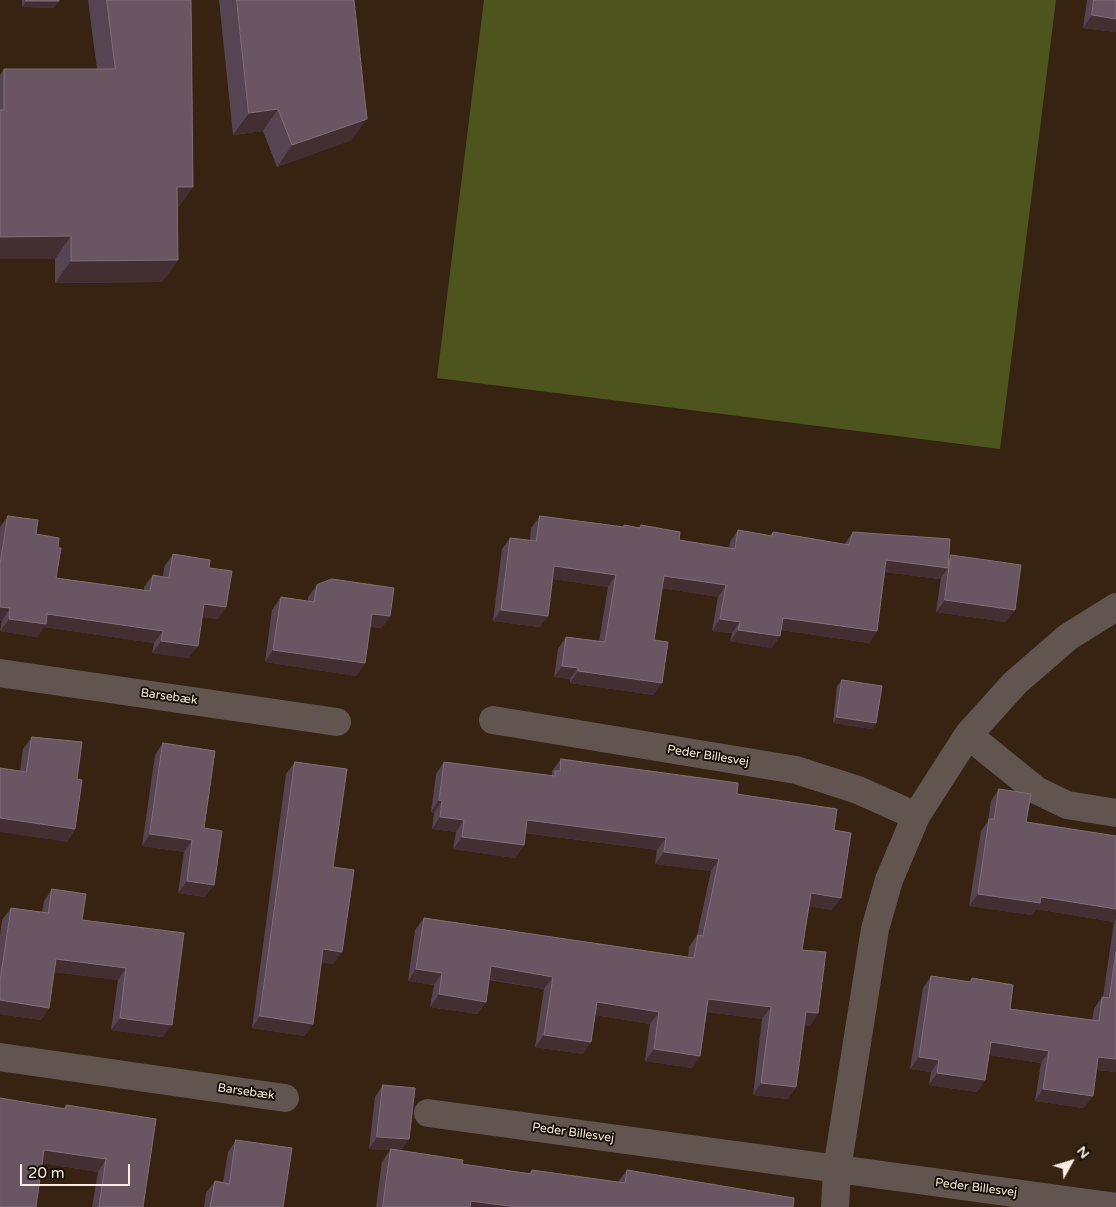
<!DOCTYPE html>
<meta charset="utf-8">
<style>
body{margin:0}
#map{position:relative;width:1116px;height:1207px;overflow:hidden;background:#362312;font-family:"Varela Round",sans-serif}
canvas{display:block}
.north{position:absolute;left:1046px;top:1137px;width:50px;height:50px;-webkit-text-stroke:4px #170f08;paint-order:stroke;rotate:51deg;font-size:14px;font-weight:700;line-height:20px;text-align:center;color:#fbede2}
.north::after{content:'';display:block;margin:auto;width:18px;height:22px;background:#fbede2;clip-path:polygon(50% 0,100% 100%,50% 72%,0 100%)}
.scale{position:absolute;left:20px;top:1164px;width:110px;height:22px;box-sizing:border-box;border:2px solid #fbede2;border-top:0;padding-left:6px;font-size:15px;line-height:18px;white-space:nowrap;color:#fbede2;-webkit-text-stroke:4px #170f08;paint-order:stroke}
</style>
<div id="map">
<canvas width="1116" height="1207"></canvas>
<div class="north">N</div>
<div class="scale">20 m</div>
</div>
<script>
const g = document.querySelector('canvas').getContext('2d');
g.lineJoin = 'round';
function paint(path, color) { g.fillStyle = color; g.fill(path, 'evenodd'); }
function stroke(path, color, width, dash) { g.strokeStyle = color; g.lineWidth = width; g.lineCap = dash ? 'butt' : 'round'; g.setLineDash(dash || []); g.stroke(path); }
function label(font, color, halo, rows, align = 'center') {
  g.font = font + ' "Varela Round",sans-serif'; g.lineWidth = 4; g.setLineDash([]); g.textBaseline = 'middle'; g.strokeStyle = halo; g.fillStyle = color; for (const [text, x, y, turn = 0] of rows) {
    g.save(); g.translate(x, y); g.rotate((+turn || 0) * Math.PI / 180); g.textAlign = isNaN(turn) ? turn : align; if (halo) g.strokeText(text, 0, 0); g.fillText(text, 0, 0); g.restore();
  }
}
paint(new Path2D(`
 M 484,0 L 1056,0 L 1000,449 L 437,378 Z`), '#4e541e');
stroke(new Path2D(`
 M 0,673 L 337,722
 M 493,720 L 796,770 L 858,790 L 916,816
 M 968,735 L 1036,790 L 1067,805 L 1116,813
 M 0,1057 L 285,1098
 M 428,1113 L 1116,1207
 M 835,1207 L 837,1169 L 875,929 L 889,880 L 916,816 L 968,735 L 1015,683 L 1068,637 L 1116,607`), '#625550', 28);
paint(new Path2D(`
 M 22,0 L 59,0 L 59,1 L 54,8 L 22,7 Z
 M 88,0 L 191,0 L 193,187 L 177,209 L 178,260 L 162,282 L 55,283 L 55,259 L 0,259 L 0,75 L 4,69 L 97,69 Z
 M 219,0 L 354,0 L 352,140 L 277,167 L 263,131 L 233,135 Z
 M 1087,0 L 1116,0 L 1116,32 L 1083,28 Z
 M 8,516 L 58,548 L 56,578 L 144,590 L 144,587 L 153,575 L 163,577 L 164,567 L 173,554 L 209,568 L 218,619 L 202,617 L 189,658 L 152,653 L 154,643 L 44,627 L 37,637 L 0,631 L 2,621 L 0,620 L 0,527 Z
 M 540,516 L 623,527 L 624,525 L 639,528 L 641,525 L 679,540 L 729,548 L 730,542 L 738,530 L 770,536 L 773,532 L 844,545 L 853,532 L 949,558 L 951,555 L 1006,622 L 936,612 L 941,577 L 940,579 L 885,572 L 877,631 L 869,643 L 781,630 L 772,648 L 730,641 L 732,633 L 712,631 L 718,597 L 662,588 L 654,640 L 654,695 L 570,683 L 570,679 L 554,677 L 558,649 L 566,637 L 599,642 L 608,587 L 553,579 L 548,616 L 540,627 L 493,621 L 502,549 L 510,538 L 530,540 L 531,528 Z
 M 317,585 L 390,616 L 382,628 L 370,627 L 365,663 L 356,676 L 265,662 L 272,610 L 281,597 L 308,601 L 308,597 Z
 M 842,680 L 876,723 L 872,729 L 833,723 L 837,686 Z
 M 32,737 L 77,779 L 75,829 L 67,842 L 20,771 L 23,749 Z
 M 163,743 L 204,828 L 205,897 L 178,893 L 184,852 L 142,846 L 155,755 Z
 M 561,759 L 737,794 L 834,830 L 832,910 L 809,906 L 802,950 L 818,1013 L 810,1026 L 804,1025 L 796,1087 L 788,1099 L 753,1095 L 762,1019 L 707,1012 L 700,1056 L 692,1068 L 645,1061 L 650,1024 L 595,1015 L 583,1054 L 535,1047 L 544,989 L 489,980 L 486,1002 L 477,1014 L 430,1007 L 434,985 L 408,981 L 415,930 L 424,918 L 688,957 L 689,947 L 697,935 L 711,871 L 655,864 L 657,850 L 525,833 L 524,845 L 515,858 L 453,849 L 456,832 L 432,829 L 434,813 L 431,812 L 436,774 L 444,762 L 552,776 L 552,771 Z
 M 295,762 L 333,867 L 334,964 L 321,962 L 313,1024 L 304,1036 L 252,1028 L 286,774 Z
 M 999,789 L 1026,822 L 1116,836 L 1116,1072 L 1097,1070 L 1084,1108 L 1035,1101 L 1041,1063 L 989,1055 L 985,1080 L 977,1092 L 929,1085 L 931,1072 L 910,1069 L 923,988 L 931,976 L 969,982 L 972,978 L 1010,1009 L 1092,1020 L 1094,1009 L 1102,997 L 1103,997 L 1114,922 L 1036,909 L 1032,915 L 969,906 L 981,831 L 988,821 L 991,801 Z
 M 52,889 L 82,920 L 184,933 L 163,1037 L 111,1030 L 118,980 L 54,972 L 49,1008 L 41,1020 L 0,1014 L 0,937 L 2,920 L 11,908 L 42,912 L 44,901 Z
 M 383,1085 L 401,1151 L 462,1164 L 529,1173 L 532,1170 L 618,1182 L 627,1170 L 793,1207 L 376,1207 L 382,1162 L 390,1150 L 369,1149 L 375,1097 Z
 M 66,1105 L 143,1207 L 92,1207 L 98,1172 L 42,1163 L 0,1207 Z
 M 236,1140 L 283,1207 L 204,1207 L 206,1193 L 215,1181 L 223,1182 L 228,1152 Z`), '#574453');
paint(new Path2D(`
 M 26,1 L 59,1 L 54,8 L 22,7 Z
 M 1092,15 L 1116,19 L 1116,32 L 1083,28 Z
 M 278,109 L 263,131 L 233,135 L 249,113 Z
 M 367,119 L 352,140 L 277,167 L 292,145 Z
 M 177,187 L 193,187 L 177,209 Z
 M 71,236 L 55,259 L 0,259 L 0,237 Z
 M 178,260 L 162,282 L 55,283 L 71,261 Z
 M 886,560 L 948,568 L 940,579 L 878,571 Z
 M 554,566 L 616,575 L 608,587 L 546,578 Z
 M 664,576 L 726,585 L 718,597 L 656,587 Z
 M 945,600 L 1015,610 L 1006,622 L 936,612 Z
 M 204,604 L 226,607 L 218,619 L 195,616 Z
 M 0,607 L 10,608 L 2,621 L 0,620 Z
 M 501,610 L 548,616 L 540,627 L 493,621 Z
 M 47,614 L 163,631 L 154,643 L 44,627 L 37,637 L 0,631 L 9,619 Z
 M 372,614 L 390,616 L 382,628 L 363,626 Z
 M 783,618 L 877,631 L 869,643 L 775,629 Z
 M 720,619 L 740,622 L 732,633 L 712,631 Z
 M 738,630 L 780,636 L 772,648 L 730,641 Z
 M 161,641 L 198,646 L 189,658 L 152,653 Z
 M 273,650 L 365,663 L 356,676 L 265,662 Z
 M 562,666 L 578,668 L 570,679 L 554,677 Z
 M 578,671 L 662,683 L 654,695 L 570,683 Z
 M 837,717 L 876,723 L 872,729 L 833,723 Z
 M 439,800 L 442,801 L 434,813 L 431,812 Z
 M 440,817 L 464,820 L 456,832 L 432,829 Z
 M 0,818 L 75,829 L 67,842 L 0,832 Z
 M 527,820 L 666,838 L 657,850 L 519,832 Z
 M 150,834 L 192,840 L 184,852 L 142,846 Z
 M 462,837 L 524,845 L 515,858 L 453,849 Z
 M 664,852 L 719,859 L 711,871 L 655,864 Z
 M 187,881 L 214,885 L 205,897 L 178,893 Z
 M 811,893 L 841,898 L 832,910 L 803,905 Z
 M 978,894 L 1041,897 L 1116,909 L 1116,919 L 1114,922 L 1036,909 L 1032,915 L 969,906 Z
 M 323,949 L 342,952 L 334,964 L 314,961 Z
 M 56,959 L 126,968 L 118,980 L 48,971 Z
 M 491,966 L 553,977 L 544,989 L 482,978 Z
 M 416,969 L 442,973 L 434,985 L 408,981 Z
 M 439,994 L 486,1002 L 477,1014 L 430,1007 Z
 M 708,999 L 771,1007 L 762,1019 L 700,1011 Z
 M 0,1000 L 49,1008 L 41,1020 L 0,1014 Z
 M 597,1002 L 659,1012 L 650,1024 L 589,1014 Z
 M 806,1012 L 818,1013 L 810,1026 L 797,1024 Z
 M 260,1016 L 313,1024 L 304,1036 L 252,1028 Z
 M 120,1018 L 172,1025 L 163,1037 L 111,1030 Z
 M 544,1035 L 591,1042 L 583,1054 L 535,1047 Z
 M 991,1042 L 1049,1051 L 1041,1063 L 983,1054 Z
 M 654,1049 L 700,1056 L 692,1068 L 645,1061 Z
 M 919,1057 L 939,1060 L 931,1072 L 910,1069 Z
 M 1098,1057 L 1116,1059 L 1116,1072 L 1090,1069 Z
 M 937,1073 L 985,1080 L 977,1092 L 929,1085 Z
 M 761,1083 L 796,1087 L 788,1099 L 753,1095 Z
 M 1043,1089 L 1093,1096 L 1084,1108 L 1035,1101 Z
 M 377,1137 L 409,1139 L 401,1151 L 369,1149 Z
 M 44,1150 L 106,1159 L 98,1172 L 36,1162 Z
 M 471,1201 L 516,1207 L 467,1207 Z`), '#432f32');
const building = new Path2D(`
 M 26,0 L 59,0 L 59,1 L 26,1 Z
 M 107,0 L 191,0 L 193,187 L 177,187 L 178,260 L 71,261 L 71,236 L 0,237 L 0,110 L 4,110 L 4,69 L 115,69 Z
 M 237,0 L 354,0 L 367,119 L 292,145 L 278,109 L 249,113 Z
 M 1094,0 L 1116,0 L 1116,19 L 1092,15 Z
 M 8,516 L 38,520 L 36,534 L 59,538 L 58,548 L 61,548 L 56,578 L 150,591 L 153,575 L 169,578 L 173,554 L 210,560 L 209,568 L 232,571 L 226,607 L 204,604 L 198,646 L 161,641 L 163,631 L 47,614 L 46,624 L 9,619 L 10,608 L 0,607 L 0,565 Z
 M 540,516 L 624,527 L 624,525 L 640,528 L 641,525 L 680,532 L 679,540 L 735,549 L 738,530 L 772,536 L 773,532 L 849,545 L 853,532 L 950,539 L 948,568 L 886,560 L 877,631 L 783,618 L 780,636 L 738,630 L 740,622 L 720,619 L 726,585 L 664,576 L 654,640 L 668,642 L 662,683 L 578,671 L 578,668 L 562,666 L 566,637 L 605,642 L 616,575 L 554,566 L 548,616 L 501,610 L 510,538 L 536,541 Z
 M 951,555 L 1021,565 L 1015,610 L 945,600 Z
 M 332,579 L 394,588 L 390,616 L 372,614 L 365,663 L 273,650 L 281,597 L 314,602 L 317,585 Z
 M 842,680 L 882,686 L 876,723 L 837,717 Z
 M 32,737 L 82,742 L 77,779 L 82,780 L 75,829 L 0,818 L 0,768 L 26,772 Z
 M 163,743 L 215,751 L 204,828 L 222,831 L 214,885 L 187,881 L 192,840 L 150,834 Z
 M 561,759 L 738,783 L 737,794 L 837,809 L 834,830 L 851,833 L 841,898 L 811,893 L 802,950 L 826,952 L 818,1013 L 806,1012 L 796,1087 L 761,1083 L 771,1007 L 708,999 L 700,1056 L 654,1049 L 659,1012 L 597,1002 L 591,1042 L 544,1035 L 553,977 L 491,966 L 486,1002 L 439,994 L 442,973 L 416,969 L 424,918 L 694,958 L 698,935 L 703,936 L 719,859 L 664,852 L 666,838 L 527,820 L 524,845 L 462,837 L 464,820 L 440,817 L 442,801 L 439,800 L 444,762 L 555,776 L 555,771 L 560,771 Z
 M 295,762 L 347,769 L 333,867 L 354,870 L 342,952 L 323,949 L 313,1024 L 260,1016 Z
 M 999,789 L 1031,794 L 1026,822 L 1116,836 L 1116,909 L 1041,897 L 1040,903 L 978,894 L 989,819 L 994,819 Z
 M 52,889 L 86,894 L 82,920 L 184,933 L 172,1025 L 120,1018 L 126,968 L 56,959 L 49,1008 L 0,1000 L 0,981 L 11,908 L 48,913 Z
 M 1116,952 L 1116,1059 L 1098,1057 L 1093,1096 L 1043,1089 L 1049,1051 L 991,1042 L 985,1080 L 937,1073 L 939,1060 L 919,1057 L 931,976 L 971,982 L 972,978 L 1013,985 L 1010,1009 L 1099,1021 L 1102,997 L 1109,998 Z
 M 383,1085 L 415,1088 L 409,1139 L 377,1137 Z
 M 0,1098 L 66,1109 L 66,1105 L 156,1119 L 143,1207 L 99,1207 L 106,1159 L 44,1150 L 36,1207 L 0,1207 Z
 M 236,1140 L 292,1148 L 283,1207 L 210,1207 L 215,1181 L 229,1184 Z
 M 391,1149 L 463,1160 L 462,1164 L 531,1174 L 532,1170 L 625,1183 L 627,1170 L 794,1198 L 793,1207 L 516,1207 L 471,1201 L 470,1207 L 383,1207 Z`);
paint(building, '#695662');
stroke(building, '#806e76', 1);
label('12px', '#fbede2', '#170f08', [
 ["Barsebæk",169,697,8],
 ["Peder Billesvej",708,756,9],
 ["Barsebæk",246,1092,8],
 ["Peder Billesvej",573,1133,8],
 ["Peder Billesvej",976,1188,7]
]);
</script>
